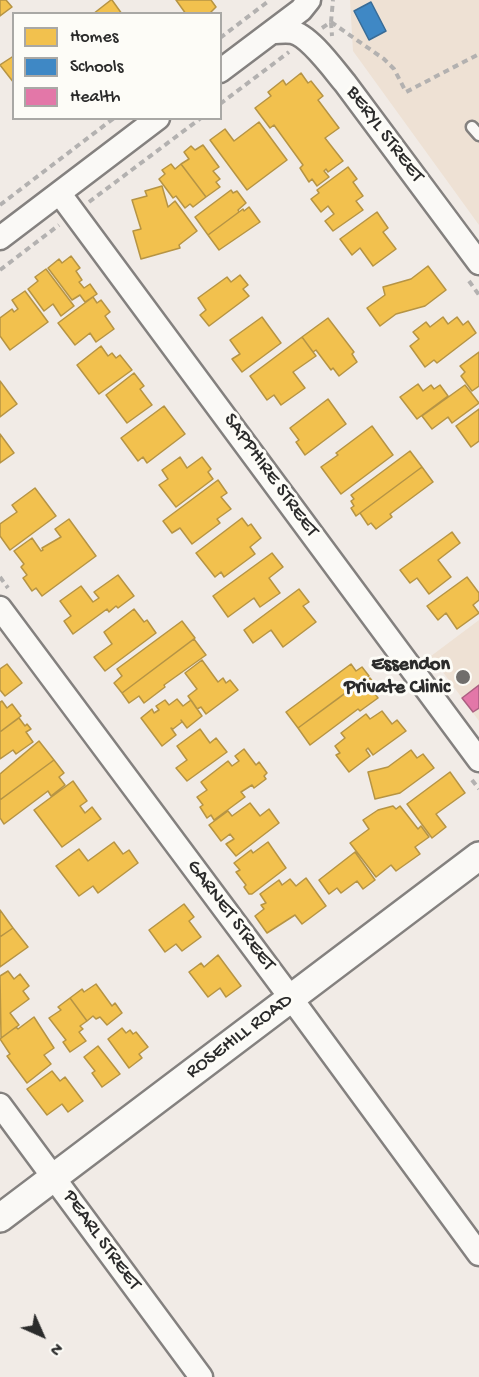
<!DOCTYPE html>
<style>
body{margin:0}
#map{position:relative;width:479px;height:1377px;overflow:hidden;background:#f1ebe6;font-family:"Gochi Hand",sans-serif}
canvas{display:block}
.legend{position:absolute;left:12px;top:12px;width:210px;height:108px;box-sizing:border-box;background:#fdfcf7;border:2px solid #a9a8a5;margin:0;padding:8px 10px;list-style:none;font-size:18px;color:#2b2b2b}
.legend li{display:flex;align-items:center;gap:12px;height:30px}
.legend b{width:30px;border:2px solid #a9a8a5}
.north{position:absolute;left:12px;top:1305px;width:60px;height:60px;-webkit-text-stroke:4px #fdfcf7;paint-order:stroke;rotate:135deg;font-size:16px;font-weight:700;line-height:24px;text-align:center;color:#2b2b2b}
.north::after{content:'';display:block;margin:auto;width:21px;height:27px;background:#2b2b2b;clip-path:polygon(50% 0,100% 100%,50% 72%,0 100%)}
</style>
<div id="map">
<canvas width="479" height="1377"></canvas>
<ul class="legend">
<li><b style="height:16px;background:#f2c14e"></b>Homes</li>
<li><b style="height:16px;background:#3f88c5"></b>Schools</li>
<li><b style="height:16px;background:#e377a8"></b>Health</li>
</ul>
<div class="north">N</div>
</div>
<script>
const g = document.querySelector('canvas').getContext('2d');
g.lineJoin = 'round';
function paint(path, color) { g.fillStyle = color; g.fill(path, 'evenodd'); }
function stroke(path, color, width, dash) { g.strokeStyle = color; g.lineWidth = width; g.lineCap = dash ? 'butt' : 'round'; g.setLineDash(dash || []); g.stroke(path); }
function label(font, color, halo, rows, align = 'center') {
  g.font = font + ' "Gochi Hand",sans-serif'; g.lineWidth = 6; g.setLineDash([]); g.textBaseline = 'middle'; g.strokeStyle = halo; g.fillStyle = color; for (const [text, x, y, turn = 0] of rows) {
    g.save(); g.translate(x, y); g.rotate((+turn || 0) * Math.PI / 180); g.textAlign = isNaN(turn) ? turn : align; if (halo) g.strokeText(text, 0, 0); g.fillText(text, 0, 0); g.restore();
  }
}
paint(new Path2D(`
 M 350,0 L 479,0 L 479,225 L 353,51 Z
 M 479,620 L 479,721 L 431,656 Z`), '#eee1d4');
const homes = new Path2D(`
 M 0,0 L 6,0 L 12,7 L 0,16 Z
 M 112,0 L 122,14 L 93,14 L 111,0 Z
 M 176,0 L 211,0 L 216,7 L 209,14 L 186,14 Z
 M 12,57 L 14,59 L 14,83 L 0,65 Z
 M 301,73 L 308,83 L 311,81 L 323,96 L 318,100 L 339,128 L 325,138 L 343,161 L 328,172 L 326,169 L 324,171 L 329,177 L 317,186 L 312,179 L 309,182 L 300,168 L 303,165 L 274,125 L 270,128 L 255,108 L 271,96 L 268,92 L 283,80 L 286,85 Z
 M 259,122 L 287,160 L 247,190 L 210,140 L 225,129 L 234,141 Z
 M 203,145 L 219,167 L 213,171 L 220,179 L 216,182 L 220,187 L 206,197 L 181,164 L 189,159 L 184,152 L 191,146 L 195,150 Z
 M 171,164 L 175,169 L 181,164 L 206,197 L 193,207 L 190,204 L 185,208 L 176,196 L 173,198 L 159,179 L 165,174 L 162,170 Z
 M 348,167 L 357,179 L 353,182 L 363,196 L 356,201 L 363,210 L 333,231 L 325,221 L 334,214 L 328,206 L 321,212 L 311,199 L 319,193 L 317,190 Z
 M 162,186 L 168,207 L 175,201 L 197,231 L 179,245 L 180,248 L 141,259 L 133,231 L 141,229 L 132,200 L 147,196 L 145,191 Z
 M 231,190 L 233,193 L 237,191 L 246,203 L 238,210 L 239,212 L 208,235 L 195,217 Z
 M 249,207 L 260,222 L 219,250 L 208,235 L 243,209 L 244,211 Z
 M 377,212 L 388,228 L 383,232 L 396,249 L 373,266 L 360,248 L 352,255 L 340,239 Z
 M 71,256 L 80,268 L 76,271 L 82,280 L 79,282 L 84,288 L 90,284 L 97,294 L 85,302 L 80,295 L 72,300 L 48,268 L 59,259 L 62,263 Z
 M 428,266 L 446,290 L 425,306 L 396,314 L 380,326 L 367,308 L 385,295 L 383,287 L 411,279 Z
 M 46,269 L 74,306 L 61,316 L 53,304 L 44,311 L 28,289 L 38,281 L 35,277 Z
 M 240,275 L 248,285 L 243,289 L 249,296 L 209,326 L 200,315 L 206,310 L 198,298 L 227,277 L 231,282 Z
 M 25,291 L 48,322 L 10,350 L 0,336 L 0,318 L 12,309 L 14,312 L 18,309 L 12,300 Z
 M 93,297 L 97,303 L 101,300 L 110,312 L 105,316 L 114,329 L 96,342 L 90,333 L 75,345 L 58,323 Z
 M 262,317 L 281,343 L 242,372 L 232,359 L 240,354 L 230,340 Z
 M 443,317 L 448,324 L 457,317 L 463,325 L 468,321 L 476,333 L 437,363 L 434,360 L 425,367 L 410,346 L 419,339 L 413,332 L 426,322 L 430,327 Z
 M 328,318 L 354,352 L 352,354 L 357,362 L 339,376 L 333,368 L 331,370 L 316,350 L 313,352 L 302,337 Z
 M 302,337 L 316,356 L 293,372 L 305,388 L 281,405 L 274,395 L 267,400 L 250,376 Z
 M 101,346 L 108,356 L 112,353 L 116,358 L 120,355 L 132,370 L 99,394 L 77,365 Z
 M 479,352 L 479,386 L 472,391 L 461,376 L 465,372 L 460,366 Z
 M 134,373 L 144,386 L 140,389 L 152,405 L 127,423 L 106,395 Z
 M 0,381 L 17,404 L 0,417 Z
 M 418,384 L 423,391 L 431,385 L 434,389 L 440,385 L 448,396 L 417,419 L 400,397 Z
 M 465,385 L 479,403 L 452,423 L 448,417 L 432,429 L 422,416 Z
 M 328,399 L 346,424 L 305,455 L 296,442 L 299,440 L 290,428 Z
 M 164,406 L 185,434 L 147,463 L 143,457 L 138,461 L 121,438 Z
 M 479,409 L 479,441 L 471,447 L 456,426 Z
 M 372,426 L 393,455 L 341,494 L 321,467 L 338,455 L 336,453 Z
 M 0,434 L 14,453 L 0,463 Z
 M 410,451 L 422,467 L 356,516 L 351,508 L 354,506 L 351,501 L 354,499 L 351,495 Z
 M 180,457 L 187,468 L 202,457 L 211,469 L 208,472 L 213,479 L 176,507 L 159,485 L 168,479 L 162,470 Z
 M 422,467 L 433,482 L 390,514 L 392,517 L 376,529 L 371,523 L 368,525 L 360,513 Z
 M 218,480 L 227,493 L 221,497 L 231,509 L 217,519 L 220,523 L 192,544 L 180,528 L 172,533 L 163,521 Z
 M 35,488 L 56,516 L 10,550 L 0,536 L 0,524 L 17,512 L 12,505 Z
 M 242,518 L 248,526 L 251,524 L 261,538 L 250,547 L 255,554 L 224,577 L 221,572 L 215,577 L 196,553 Z
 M 69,519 L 96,556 L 42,596 L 36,588 L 32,591 L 23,578 L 27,575 L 21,567 L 24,564 L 14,551 L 32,538 L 41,551 L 43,550 L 42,548 L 61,537 L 55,529 Z
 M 452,532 L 460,543 L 438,560 L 451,577 L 429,594 L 417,578 L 410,583 L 400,570 Z
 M 272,553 L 283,567 L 269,578 L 280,593 L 260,607 L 254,598 L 228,617 L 213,596 Z
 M 118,575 L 134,596 L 118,608 L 116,606 L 109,612 L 107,609 L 73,634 L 64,621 L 71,616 L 60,601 L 81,586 L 93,602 L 99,598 L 94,592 Z
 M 467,577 L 479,593 L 479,600 L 473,605 L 479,613 L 457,629 L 446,613 L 438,620 L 427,606 Z
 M 299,589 L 309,602 L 303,606 L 316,622 L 283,647 L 271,630 L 253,643 L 244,630 Z
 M 134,609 L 144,622 L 147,620 L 156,633 L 105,671 L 94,657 L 112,644 L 104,632 Z
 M 182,621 L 195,638 L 122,693 L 114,683 L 122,676 L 117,669 Z
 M 194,639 L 206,655 L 164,685 L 165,687 L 144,703 L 139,696 L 129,703 L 122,693 Z
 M 202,660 L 218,682 L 223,678 L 226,683 L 230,680 L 238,690 L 206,714 L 201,707 L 197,709 L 188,696 L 197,689 L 185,673 Z
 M 7,664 L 22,683 L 5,696 L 0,690 L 0,669 Z
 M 351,664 L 356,671 L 362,667 L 369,676 L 298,728 L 286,712 Z
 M 370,678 L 377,687 L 373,691 L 378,698 L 360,711 L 358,709 L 310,745 L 298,728 L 364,679 L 365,681 Z
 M 177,699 L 183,706 L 191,700 L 202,716 L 187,728 L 181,720 L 182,722 L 173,729 L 171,728 L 176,735 L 162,746 L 141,718 L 152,709 L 154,713 L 159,710 L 156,706 L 165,700 L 169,705 Z
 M 2,701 L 7,708 L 12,704 L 21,716 L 0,732 L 0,702 Z
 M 382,711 L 392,724 L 397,720 L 406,731 L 373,755 L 368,748 L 366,750 L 370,756 L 349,772 L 336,755 L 340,753 L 335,746 L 345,738 L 341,733 L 366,714 L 370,719 Z
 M 19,718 L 25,726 L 27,724 L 31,729 L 26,732 L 33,742 L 16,754 L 13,750 L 0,759 L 0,732 Z
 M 200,729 L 210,743 L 216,738 L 227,752 L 187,781 L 176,768 L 187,760 L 177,746 Z
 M 39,741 L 54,760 L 0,800 L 0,774 Z
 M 244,749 L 256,765 L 259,762 L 267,773 L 264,776 L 266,779 L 254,788 L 252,785 L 241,792 L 245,797 L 214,820 L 211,815 L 207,818 L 200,807 L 203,805 L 197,797 L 207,790 L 201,782 L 228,761 L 232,766 L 239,761 L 235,756 Z
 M 411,750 L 417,758 L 423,754 L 434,768 L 400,793 L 375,799 L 368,772 L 388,767 Z
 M 54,760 L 64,773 L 59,777 L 65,785 L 51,796 L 48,791 L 4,824 L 0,818 L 0,800 Z
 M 450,772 L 465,793 L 436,814 L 446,827 L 432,838 L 407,804 Z
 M 73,781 L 87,801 L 80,806 L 85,813 L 92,807 L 101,819 L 62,847 L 34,810 Z
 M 250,803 L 260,816 L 269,809 L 279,823 L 236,856 L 226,844 L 234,839 L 230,834 L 221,841 L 209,825 L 228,811 L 232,816 Z
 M 393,806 L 396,809 L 400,806 L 418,829 L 421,826 L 429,837 L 415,847 L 420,854 L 396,871 L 391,865 L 376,877 L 350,843 L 369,829 L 363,820 L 378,810 Z
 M 114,842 L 123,854 L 129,850 L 138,863 L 98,893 L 93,886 L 79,896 L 56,866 L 79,849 L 88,861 Z
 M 268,842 L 286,868 L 252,894 L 249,894 L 244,887 L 246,885 L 236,872 L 240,870 L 234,863 L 251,850 L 253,853 Z
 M 355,852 L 375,880 L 363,889 L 357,881 L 341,893 L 337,888 L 329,894 L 319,880 Z
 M 306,878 L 326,906 L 302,924 L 295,915 L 267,933 L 255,916 L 264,909 L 261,905 L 266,903 L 260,894 L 279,880 L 282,885 L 290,879 L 296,886 Z
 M 184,904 L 194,917 L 189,921 L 201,937 L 182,951 L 176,944 L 165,952 L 149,930 Z
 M 0,910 L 13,928 L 0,937 Z
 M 13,928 L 28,947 L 0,967 L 0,937 Z
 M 218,955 L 241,986 L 226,997 L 220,988 L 208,997 L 189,972 L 201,963 L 204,967 Z
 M 8,971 L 14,979 L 20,974 L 29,986 L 23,991 L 29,999 L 10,1013 L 19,1025 L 1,1038 L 0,976 Z
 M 96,984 L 112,1006 L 115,1003 L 122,1013 L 107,1025 L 100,1017 L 96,1019 L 93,1016 L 87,1021 L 70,998 L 82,989 L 84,992 Z
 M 70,998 L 87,1021 L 80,1026 L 83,1029 L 79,1032 L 86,1041 L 70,1052 L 63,1042 L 66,1040 L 49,1018 L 61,1010 L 58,1007 Z
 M 34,1017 L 54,1048 L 44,1055 L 51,1064 L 27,1083 L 7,1056 L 10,1054 L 0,1039 L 16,1027 L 18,1029 Z
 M 122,1028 L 126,1033 L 130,1030 L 133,1034 L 136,1032 L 148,1047 L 139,1054 L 142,1058 L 129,1068 L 108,1039 Z
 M 98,1046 L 120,1074 L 102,1087 L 92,1073 L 95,1071 L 84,1057 Z
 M 52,1071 L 60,1081 L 65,1077 L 83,1101 L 68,1112 L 62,1104 L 47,1115 L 27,1089 Z`);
paint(homes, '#f2c14e');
stroke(homes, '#b69444', 1.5);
const schools = new Path2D(`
 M 371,2 L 386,31 L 369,40 L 354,11 Z`);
paint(schools, '#3f88c5');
stroke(schools, '#396c97', 1.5);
const health = new Path2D(`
 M 479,685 L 479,708 L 473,712 L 462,698 Z`);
paint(health, '#e377a8');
stroke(health, '#ac6082', 1.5);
const service = new Path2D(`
 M 472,127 L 479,135`);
const minor = new Path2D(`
 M 273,32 C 279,32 286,31 292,32 C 309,35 334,70 345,83 L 479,263
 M 220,71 L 301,10 L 309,0
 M 60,194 L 479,760
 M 0,238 L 158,118
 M 0,608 L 302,1013 L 479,1254
 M 0,1105 L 201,1377`);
const tertiary = new Path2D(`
 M 0,1218 L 479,856`);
stroke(service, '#84817f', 15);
stroke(minor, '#84817f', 27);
stroke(tertiary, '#84817f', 32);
stroke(new Path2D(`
 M 331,22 L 332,36
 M 331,22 L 384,59 L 394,69 L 406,92 L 479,54
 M 322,28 L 331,22 L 333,0
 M 220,38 L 270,0
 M 220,104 L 289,52
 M 89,202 L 201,118
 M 0,205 L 114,118
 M 0,270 L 59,225
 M 469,281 L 479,295
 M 0,577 L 8,588
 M 472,780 L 479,789`), '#b3b1b0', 4, [6, 4.5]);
stroke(service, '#faf9f6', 10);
stroke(minor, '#faf9f6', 22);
stroke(tertiary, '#faf9f6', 27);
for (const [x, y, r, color] of [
 [463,677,8,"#706e6c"]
]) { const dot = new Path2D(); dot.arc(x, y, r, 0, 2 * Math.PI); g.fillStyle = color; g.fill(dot); stroke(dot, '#fdfcf7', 2); }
label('20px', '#2b2b2b', '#fdfcf7', [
 ["BERYL STREET",384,135,53],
 ["SAPPHIRE STREET",270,476,54],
 ["GARNET STREET",230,916,53],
 ["ROSEHILL ROAD",240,1037,-37],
 ["PEARL STREET",101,1241,54]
]);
label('bold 20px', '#2b2b2b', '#fdfcf7', [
 ["Essendon",450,666],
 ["Private Clinic",450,689]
], 'right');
</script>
